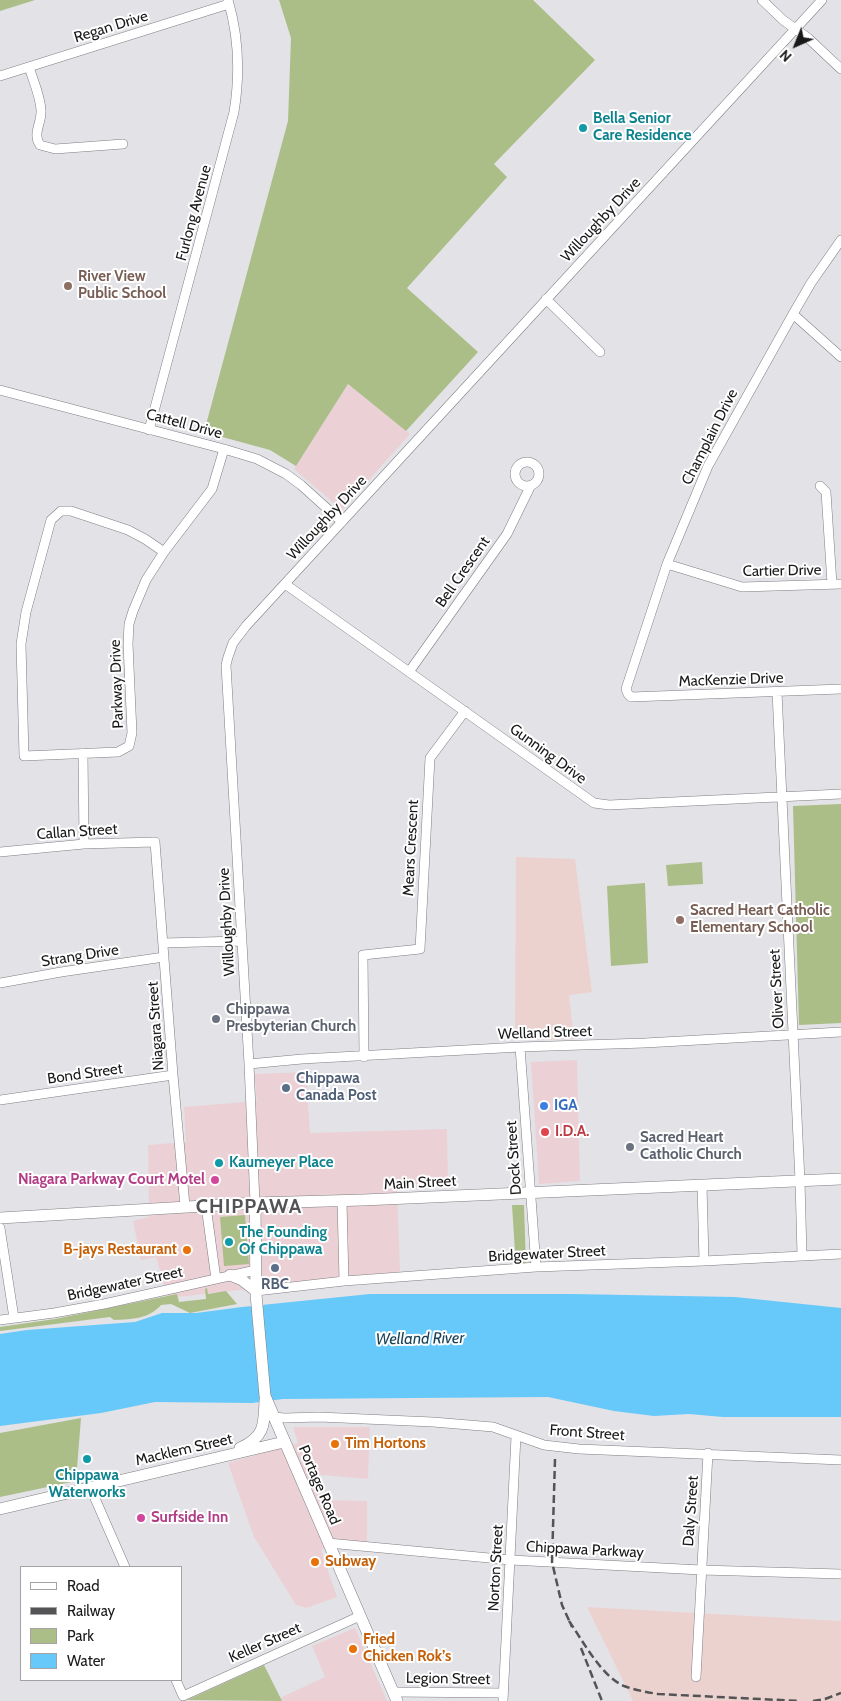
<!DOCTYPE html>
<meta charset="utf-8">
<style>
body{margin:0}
#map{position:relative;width:841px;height:1701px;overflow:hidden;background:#e3e2e7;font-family:Cabin,sans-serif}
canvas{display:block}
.legend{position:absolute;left:20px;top:1566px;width:162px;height:115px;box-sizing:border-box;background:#fff;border:1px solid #a3a3a3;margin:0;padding:6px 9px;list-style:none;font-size:15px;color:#19191a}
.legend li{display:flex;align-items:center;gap:10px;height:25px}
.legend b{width:25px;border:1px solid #a3a3a3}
.north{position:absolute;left:771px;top:20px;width:50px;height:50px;-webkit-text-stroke:4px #fff;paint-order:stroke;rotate:224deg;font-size:14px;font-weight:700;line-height:20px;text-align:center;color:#19191a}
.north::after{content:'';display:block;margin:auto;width:18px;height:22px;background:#19191a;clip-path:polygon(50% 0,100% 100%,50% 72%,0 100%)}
</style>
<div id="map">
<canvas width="841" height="1701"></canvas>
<ul class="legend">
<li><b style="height:6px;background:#fff"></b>Road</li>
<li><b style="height:6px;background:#545456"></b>Railway</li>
<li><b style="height:14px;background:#abbe87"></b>Park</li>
<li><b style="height:14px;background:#66c9fa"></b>Water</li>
</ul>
<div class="north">N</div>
</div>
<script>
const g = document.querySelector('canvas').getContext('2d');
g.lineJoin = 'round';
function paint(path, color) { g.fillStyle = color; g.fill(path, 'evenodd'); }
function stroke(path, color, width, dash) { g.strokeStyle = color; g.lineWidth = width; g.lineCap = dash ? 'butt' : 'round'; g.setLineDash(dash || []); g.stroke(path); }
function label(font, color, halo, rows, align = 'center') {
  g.font = font + ' Cabin,sans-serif'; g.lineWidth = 4; g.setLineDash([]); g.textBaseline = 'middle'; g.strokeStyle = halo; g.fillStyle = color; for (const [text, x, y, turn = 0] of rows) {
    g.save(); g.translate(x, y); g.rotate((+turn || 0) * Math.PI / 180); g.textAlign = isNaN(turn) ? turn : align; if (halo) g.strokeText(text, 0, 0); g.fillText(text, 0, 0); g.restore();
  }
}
paint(new Path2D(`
 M 348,384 L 410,434 L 342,510 L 294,469 Z
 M 577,1060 L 580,1181 L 539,1184 L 531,1062 Z
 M 306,1072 L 310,1133 L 447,1129 L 448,1186 L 397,1189 L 400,1272 L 168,1298 L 156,1257 L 141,1260 L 133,1221 L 149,1217 L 148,1145 L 186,1142 L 184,1107 L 257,1101 L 254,1074 Z
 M 293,1427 L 370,1427 L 368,1479 L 311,1474 L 320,1500 L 367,1501 L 367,1547 L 337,1544 L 321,1550 L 337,1597 L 306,1608 L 296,1605 L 254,1537 L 228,1463 L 298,1443 Z
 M 355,1628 L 387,1701 L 282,1701 L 280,1698 L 325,1677 L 312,1646 Z`), '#ebd1d5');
paint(new Path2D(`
 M 516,857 L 575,859 L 592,992 L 569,995 L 574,1039 L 515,1040 Z
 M 587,1607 L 841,1621 L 841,1701 L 633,1701 Z`), '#ecd2ce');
paint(new Path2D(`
 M 0,0 L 35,0 L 0,11 Z
 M 279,0 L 533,0 L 595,60 L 494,164 L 507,177 L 407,288 L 478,352 L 406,431 L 348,384 L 296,466 L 270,450 L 204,432 L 288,121 L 291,38 Z
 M 841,804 L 841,1023 L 799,1025 L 793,806 Z
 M 702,862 L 703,884 L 668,886 L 666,865 Z
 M 645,883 L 648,963 L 611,966 L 607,886 Z
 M 512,1205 L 524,1205 L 526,1266 L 516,1267 Z
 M 245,1215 L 249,1264 L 224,1266 L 220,1217 Z
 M 207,1288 L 208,1294 L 226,1291 L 237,1304 L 190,1313 L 171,1304 L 161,1305 C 149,1319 132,1319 114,1320 L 110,1317 L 0,1331 L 0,1327 L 55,1319 L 177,1294 L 179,1302 L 206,1299 L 205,1289 Z
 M 81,1418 L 76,1481 L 0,1497 L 0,1433 Z
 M 264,1665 L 282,1701 L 187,1700 Z`), '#abbe87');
paint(new Path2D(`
 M 370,1294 L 572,1294 L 735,1297 L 841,1308 L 841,1417 L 723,1417 L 689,1414 L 654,1416 L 614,1411 L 548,1397 L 283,1399 L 252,1403 L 155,1402 L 101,1413 L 0,1426 L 0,1334 L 27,1330 L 135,1322 L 162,1313 L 196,1313 L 242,1307 Z`), '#66c9fa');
const minor = new Path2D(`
 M 762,0 L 783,20 L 808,38 L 841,69
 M 29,67 C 33,80 40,95 41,110 C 42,123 32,133 40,145 L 55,149 L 123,144
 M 0,76 L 229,4
 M 841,240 L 811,283 L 793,314 L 708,466 L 667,564 L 626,689 L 628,694 L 631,697 L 841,689
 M 546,299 L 600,352
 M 793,314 L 841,357
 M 0,390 L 224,449 L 257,459 L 286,474 L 301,485 L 342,522
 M 149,430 L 234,112 C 240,75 239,37 228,0
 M515 474a12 12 0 1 1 24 0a12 12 0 1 1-24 0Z
 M 820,486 L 826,492 L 832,584
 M 164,552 L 145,539 L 128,530 L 71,511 L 61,511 L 51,520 L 26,612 L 21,644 L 24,756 L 118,752 L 129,746 L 132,733 L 128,644 L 129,624 L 133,611 L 146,580 L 164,552 L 212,489 L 224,449
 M 667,564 L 742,587 L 841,584
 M 285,584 L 594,803 L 609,805 L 841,794
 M 409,672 L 507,534 L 531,485
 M 777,692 L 800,1181 L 802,1255
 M 83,753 L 84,844
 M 0,852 L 84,844 L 155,842 L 173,1075 L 185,1206
 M 163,943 L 241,941
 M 0,983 L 61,972 L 164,957
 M 520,1047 L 536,1267
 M 364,1057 L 363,955 L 420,949 L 430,758 L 465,711
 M 249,1064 L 302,1059 L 520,1047 L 645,1043 L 841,1032
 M 0,1100 L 173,1075
 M 702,1185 L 704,1261
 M 342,1201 L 344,1281
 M 255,1203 L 249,1064 L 226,665 L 228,657 L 233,643 L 246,626 L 822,0
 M 206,1206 L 216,1279
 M 0,1228 L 14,1318
 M 256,1291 L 344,1281 L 536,1267 L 704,1261 L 841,1254
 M 0,1320 L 54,1313 L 104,1304 L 256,1270
 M 273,1417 L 285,1418 L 319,1417 L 433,1422 L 493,1427 L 544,1445 L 579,1449 L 841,1460
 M 90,1487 L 125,1567
 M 328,1543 L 511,1560 L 701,1570 L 841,1574
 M 696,1677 L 708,1453
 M 176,1680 L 183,1696 L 360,1616
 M 393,1692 L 503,1693
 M 503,1701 L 516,1436`);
const major = new Path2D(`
 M 255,1203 L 256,1294 L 265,1396 L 397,1701
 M 0,1218 L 255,1203 L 363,1200 L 841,1179
 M 230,1275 L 242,1280 L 256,1291
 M 240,1448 C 265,1437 264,1425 265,1400
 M 0,1509 L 284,1442`);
stroke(minor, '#7e7d82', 10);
stroke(major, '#7e7d82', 12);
stroke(minor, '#fff', 9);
stroke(major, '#fff', 11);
stroke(new Path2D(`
 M 555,1459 L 552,1562 L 562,1605 L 572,1627
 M 569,1621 C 583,1641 601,1676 624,1686 C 635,1690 646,1692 658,1694 L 800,1701
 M 581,1648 L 602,1701
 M 813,1701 L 825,1699 L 841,1693`), '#545456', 2.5, [8, 4]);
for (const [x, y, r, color] of [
 [583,128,5,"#0f9aa8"],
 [68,286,5,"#8d6e63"],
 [680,920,5,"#8d6e63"],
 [216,1019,5,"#6b7280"],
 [286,1088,5,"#5c6f8a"],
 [544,1106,5,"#3f7fe0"],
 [545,1132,5,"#e0444e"],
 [630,1147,5,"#6b7280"],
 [219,1163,5,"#0f9aa8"],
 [215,1180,5,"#d1479c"],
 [229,1242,5,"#0f9aa8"],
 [187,1250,5,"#e8710a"],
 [275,1268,5,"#5c6f8a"],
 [335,1444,5,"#e8710a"],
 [87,1459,5,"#0f9aa8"],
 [141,1518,5,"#d1479c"],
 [315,1562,5,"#e8710a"],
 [353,1649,5,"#e8710a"]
]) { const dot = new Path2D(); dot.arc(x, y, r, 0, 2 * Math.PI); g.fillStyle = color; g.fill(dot); stroke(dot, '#fff', 2); }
label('15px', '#19191a', '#fff', [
 ["Regan Drive",111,27,-17],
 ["Furlong Avenue",194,213,-75],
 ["Willoughby Drive",601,220,-47],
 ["Cattell Drive",184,424,15],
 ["Champlain Drive",710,437,-63],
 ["Willoughby Drive",327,518,-47],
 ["Cartier Drive",782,571,-1],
 ["Bell Crescent",463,572,-55],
 ["MacKenzie Drive",731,680,-2],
 ["Parkway Drive",117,684,-92],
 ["Gunning Drive",548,754,36],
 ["Callan Street",77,832,-4],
 ["Mears Crescent",411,848,-87],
 ["Willoughby Drive",227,922,-93],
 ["Strang Drive",80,956,-9],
 ["Oliver Street",777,989,-93],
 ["Niagara Street",156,1026,-94],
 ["Welland Street",545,1033,-2],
 ["Bond Street",85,1074,-8],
 ["Dock Street",514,1158,-94],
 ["Main Street",420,1183,-3],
 ["Bridgewater Street",547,1254,-3],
 ["Bridgewater Street",125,1284,-12],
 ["Front Street",587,1433,4],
 ["Macklem Street",184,1450,-13],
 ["Portage Road",319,1485,67],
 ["Daly Street",691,1511,-86],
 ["Chippawa Parkway",585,1550,3],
 ["Norton Street",496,1568,-87],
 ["Keller Street",265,1643,-24],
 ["Legion Street",448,1679,1]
]);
label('bold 15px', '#0d838f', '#fff', [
 ["Bella Senior",593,119],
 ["Care Residence",593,136],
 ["Kaumeyer Place",229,1163],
 ["The Founding",239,1233],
 ["Of Chippawa",239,1250],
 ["Chippawa",87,1476,"center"],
 ["Waterworks",87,1493,"center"]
], 'left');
label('bold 15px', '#785e54', '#fff', [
 ["River View",78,277],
 ["Public School",78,294],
 ["Sacred Heart Catholic",690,911],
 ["Elementary School",690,928]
], 'left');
label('bold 15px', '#5b616d', '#fff', [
 ["Chippawa",226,1010],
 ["Presbyterian Church",226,1027],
 ["Sacred Heart",640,1138],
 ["Catholic Church",640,1155]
], 'left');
label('bold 15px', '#4e5e75', '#fff', [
 ["Chippawa",296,1079],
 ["Canada Post",296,1096],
 ["RBC",275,1285,"center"]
], 'left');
label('bold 15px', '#366cbe', '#fff', [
 ["IGA",554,1106]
], 'left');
label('bold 15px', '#be3a42', '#fff', [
 ["I.D.A.",555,1132]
], 'left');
label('bold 15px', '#b23c85', '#fff', [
 ["Niagara Parkway Court Motel",205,1180],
 ["Surfside Inn",151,1518,"left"]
], 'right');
label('bold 15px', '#c56008', '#fff', [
 ["B-jays Restaurant",177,1250,"right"],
 ["Tim Hortons",345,1444],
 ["Subway",325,1562],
 ["Fried",363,1640],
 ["Chicken Rok’s",363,1657]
], 'left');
label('italic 16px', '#194358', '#fff', [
 ["Welland River",420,1339,-1]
]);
g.letterSpacing = '1px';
label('bold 20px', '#535257', '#fff', [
 ["CHIPPAWA",249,1207]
]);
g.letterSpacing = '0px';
</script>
